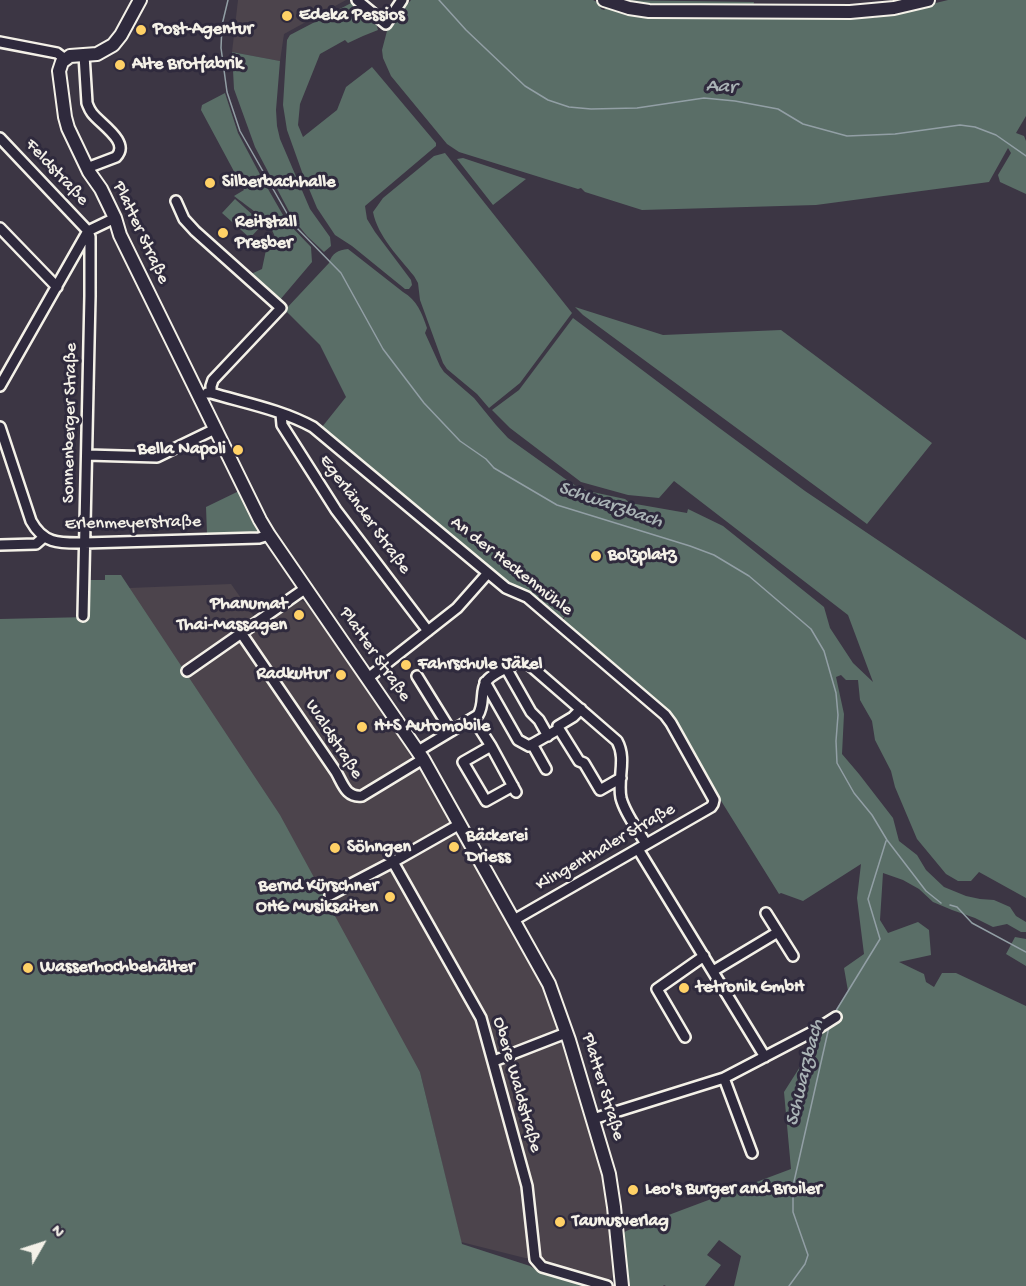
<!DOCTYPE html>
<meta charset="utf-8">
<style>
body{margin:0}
#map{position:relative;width:1026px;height:1286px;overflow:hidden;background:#3c3644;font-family:"Gochi Hand",sans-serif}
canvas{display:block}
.north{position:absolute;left:12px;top:1214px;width:60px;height:60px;-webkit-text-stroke:4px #2f2a3d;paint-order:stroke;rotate:51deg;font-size:16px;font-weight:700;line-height:24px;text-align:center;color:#f4f1e8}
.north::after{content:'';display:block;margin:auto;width:21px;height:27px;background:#f4f1e8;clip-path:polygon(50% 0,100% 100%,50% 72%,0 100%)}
</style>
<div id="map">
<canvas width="1026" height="1286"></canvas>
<div class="north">N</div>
</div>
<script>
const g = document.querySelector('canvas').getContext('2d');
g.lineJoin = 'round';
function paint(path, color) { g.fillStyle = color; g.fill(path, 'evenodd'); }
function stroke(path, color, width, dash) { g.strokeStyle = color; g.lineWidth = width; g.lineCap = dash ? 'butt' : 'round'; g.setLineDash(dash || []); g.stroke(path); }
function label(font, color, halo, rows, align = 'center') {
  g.font = font + ' "Gochi Hand",sans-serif'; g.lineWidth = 6; g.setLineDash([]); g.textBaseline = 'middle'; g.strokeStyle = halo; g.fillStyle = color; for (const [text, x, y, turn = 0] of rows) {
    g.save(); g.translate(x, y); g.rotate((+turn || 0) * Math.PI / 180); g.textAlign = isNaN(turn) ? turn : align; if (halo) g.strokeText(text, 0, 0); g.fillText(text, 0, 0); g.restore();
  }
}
paint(new Path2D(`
 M 238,0 L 346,0 L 284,34 L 280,61 L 232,52 Z
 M 231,584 L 260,625 L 294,602 L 302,601 L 307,604 L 322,626 L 335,639 L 409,745 L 410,757 L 416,767 L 422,767 L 536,969 L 551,1001 L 566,1045 L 569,1065 L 574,1081 L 580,1091 L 605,1178 L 615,1274 L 612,1278 L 607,1280 L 547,1265 L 541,1259 L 525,1258 L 461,1242 L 420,1072 L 129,588 Z`), '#4c444c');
paint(new Path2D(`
 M 411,0 L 593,0 L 599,3 L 601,9 L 604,10 L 608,7 L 859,16 L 875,18 L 877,15 L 903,11 L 948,0 L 1026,0 L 1026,116 L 1016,133 L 1024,136 L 1026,141 L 1026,194 L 1000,182 L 998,175 L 1011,153 L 1008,148 L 989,182 L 816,205 L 642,210 L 585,192 L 581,188 L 578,189 L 459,152 L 447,144 L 391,76 L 383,58 L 382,50 L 387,31 Z
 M 616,0 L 754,2 L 753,7 L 648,6 Z
 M 355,1 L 375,20 L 378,30 L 363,36 L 348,43 L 345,40 L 320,54 L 300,104 L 298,125 L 303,137 L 337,110 L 346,87 L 372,67 L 436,143 L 436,146 L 365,206 L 367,219 L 375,232 L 411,280 L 412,285 L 409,289 L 405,289 L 352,246 L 335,235 L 317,208 L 302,172 L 287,130 L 283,105 L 287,40 L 290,35 Z
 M 232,52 L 280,61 L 276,110 L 277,126 L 280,139 L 310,209 L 330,237 L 331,246 L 324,252 L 307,236 L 293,219 L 255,147 L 234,89 Z
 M 225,93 L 238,133 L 264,182 L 287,222 L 311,247 L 312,262 L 279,301 L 251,274 L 262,269 L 266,250 L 272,250 C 287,231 248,207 234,196 L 244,190 L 201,110 L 202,105 Z
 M 445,153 L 572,313 L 520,383 L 489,408 L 477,394 L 447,369 L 443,363 L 420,300 L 418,283 L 414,276 C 399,257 378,237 373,212 L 383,198 L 434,156 Z
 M 463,158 L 526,179 L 493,205 L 457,159 Z
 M 235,199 L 263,224 L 250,238 L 222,213 Z
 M 348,249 L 403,292 C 417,300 422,313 427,328 L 425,333 L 440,366 L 444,372 L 474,398 L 496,425 L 508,438 L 564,478 L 576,486 L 588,491 L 625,499 L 630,503 L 687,513 L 688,509 L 723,526 L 824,607 L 830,628 L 853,663 L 873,682 L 848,615 L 674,481 L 659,498 L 628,495 L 581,482 L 510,428 L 492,410 L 519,390 L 573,318 L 718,427 L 805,491 L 1026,640 L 1026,898 L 979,872 L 971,881 L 958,881 L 946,874 L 917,839 L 895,787 L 891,771 L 875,740 L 872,721 L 860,700 L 858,680 L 846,680 L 841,675 L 836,677 L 844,714 L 842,754 L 859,774 L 893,818 L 899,841 L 917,855 L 926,870 L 944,887 L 966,896 L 980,899 L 994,900 L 1010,907 L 1016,916 L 1026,922 L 1026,932 L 1021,932 L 1007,924 L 993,927 L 975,918 L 952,910 L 933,902 L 919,889 L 903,880 L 883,873 L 880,920 L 888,933 L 918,922 L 929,930 L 931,955 L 899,962 L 924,974 L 926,982 L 934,987 L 942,973 L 956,973 L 1026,1006 L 1026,1286 L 734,1286 L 741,1256 L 719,1240 L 707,1255 L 721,1265 L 705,1286 L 666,1286 L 664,1285 L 663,1286 L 628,1286 L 624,1233 L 626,1231 L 791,1169 L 784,1092 L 848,991 L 844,968 L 864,954 L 857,898 L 861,864 L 803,901 L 781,893 L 779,894 L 723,804 L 675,720 L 669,713 L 563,622 L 565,616 L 561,620 L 532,595 L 506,580 L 322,427 L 346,397 L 320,345 L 285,310 L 329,263 C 332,253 338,250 348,249 Z
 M 575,307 L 663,335 L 781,330 L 932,443 L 867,524 L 583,315 Z
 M 239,491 L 259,531 L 255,533 L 207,534 L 206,507 Z
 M 105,575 L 121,575 L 280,815 L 420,1072 L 462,1244 L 530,1266 L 540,1272 L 593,1286 L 0,1286 L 0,619 L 89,617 L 89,580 L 105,580 Z
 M 1015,937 L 1026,939 L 1026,966 L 1006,954 Z`), '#5a6e67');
stroke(new Path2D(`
 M 228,0 L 222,25 L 221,48 L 227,92 L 240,131 L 293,224 L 341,273 L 383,349 L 424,403 L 460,441 L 486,459 L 494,468 L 557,505 L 690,546 L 714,555 L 749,576 L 811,629 L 824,651 L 836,693 L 838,715 L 836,741 L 837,763 L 854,793 L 872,815 L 887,840 L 926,891 L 941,903
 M 439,0 L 466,30 L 525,86 L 548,100 L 569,107 L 591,109 L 637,108 L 704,98 L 735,101 L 778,109 L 803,124 L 847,136 L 895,134 L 960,125 L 975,127 L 996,135 L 1026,156
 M 950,905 L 957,907 L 972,923 L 1026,952
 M 834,1014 L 880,939 L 868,899 L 886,841
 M 789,1286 L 805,1264 L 808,1255 L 793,1212 L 793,1186 L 829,1027`), '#929fa5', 1.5);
const minor = new Path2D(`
 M 357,0 L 386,24 L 402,0
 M 0,42 L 57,53 L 65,59
 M 84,55 L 87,103 C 89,108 89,109 92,113 C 100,124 131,142 116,157 L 87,168
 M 0,138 L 88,231
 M 176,201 L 184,219 L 195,231 L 281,308 L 213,380 L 211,386 L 211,393 L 207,393
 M 0,228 L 57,287
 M 88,231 L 115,218
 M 0,386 L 88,231
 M 211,393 C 245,403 282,410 313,427 L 506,588 L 527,597 L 665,715 L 671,723 L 714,800 L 713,804 L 711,807 L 514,920
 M 281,414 L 282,425 L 336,510 L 428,631
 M 0,427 L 31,521 C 44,545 61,543 85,543 L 259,538 L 269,535
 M 87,455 L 157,457 L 215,429
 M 0,545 L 36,544 L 44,537
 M 83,616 L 90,296 L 90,237 L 88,231
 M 241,633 L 336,772 C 343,784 346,798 362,796 L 423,759
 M 506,668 L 531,712 L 539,720 L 548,736
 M 187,671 L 306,588
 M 417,676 L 451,731
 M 368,678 L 457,608 L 488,573
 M 485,682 L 518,740 L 529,746 L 559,729 L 558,726 L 573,717 L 581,709
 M 473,718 L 491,746 L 516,792
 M 559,729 L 579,761 L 584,763 L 600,790 L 621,778
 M 532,744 L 546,769
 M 491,746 L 463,762 L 486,801 L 513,786
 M 418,751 L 478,715 C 485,704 480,691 486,682 C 490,675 508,667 515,664 C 522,661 527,663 533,668 L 617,741 C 627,759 617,779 621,798 C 625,814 638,830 646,844
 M 460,824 L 393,862 L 481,1018 L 527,1186 L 535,1259 L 542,1267 L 607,1286
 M 638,849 L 765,1057
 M 330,895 L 393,862
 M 766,913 L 793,956
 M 713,971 L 778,932
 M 685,1037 L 657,989 L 704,956
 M 494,1061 L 566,1033
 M 724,1078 L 752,1153
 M 593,1119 L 724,1078 L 814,1031 L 836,1017`);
const major = new Path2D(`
 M 140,0 L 121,35 L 113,45 L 97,54 L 70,56 L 62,62 L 59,71 L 65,117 L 68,128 L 89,172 L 101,189 L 115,218 L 120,235 L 260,520 L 269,535 L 423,759 L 549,984 L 569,1040 L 609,1174 L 614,1207 L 622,1286
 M 604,0 L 629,8 L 649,11 L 850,12 L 894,8 L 928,0`);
stroke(minor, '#f4f1e8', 14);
stroke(major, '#f4f1e8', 16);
stroke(minor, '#2f2a3d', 9);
stroke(major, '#2f2a3d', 12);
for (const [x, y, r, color] of [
 [287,16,6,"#ffd166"],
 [141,30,6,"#ffd166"],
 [120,65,6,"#ffd166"],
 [210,183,6,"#ffd166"],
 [223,233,6,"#ffd166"],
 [238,450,6,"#ffd166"],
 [596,556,6,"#ffd166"],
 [299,615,6,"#ffd166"],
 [406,665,6,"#ffd166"],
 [341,675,6,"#ffd166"],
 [362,727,6,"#ffd166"],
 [454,847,6,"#ffd166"],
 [335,848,6,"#ffd166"],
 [390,897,6,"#ffd166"],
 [28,968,6,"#ffd166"],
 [684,988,6,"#ffd166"],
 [633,1190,6,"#ffd166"],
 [560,1222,6,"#ffd166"]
]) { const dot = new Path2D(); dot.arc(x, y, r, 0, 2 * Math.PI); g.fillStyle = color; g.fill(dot); stroke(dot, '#2f2a3d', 2); }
label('bold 18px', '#f4f1e8', '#2f2a3d', [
 ["Edeka Pessios",299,16],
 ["Post-Agentur",153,30],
 ["Alte Brotfabrik",132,65],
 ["Silberbachhalle",222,183],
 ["Reitstall",235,223],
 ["Presber",235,244],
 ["Bella Napoli",226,450,"right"],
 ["Bolzplatz",608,556],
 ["Phanumat",287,605,"right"],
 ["Thai-Massagen",287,626,"right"],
 ["Fahrschule Jäkel",418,665],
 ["Radkultur",329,675,"right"],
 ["H+S Automobile",374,727],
 ["Bäckerei",466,837],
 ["Driess",466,858],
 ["Söhngen",347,848],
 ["Bernd Kürschner",378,887,"right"],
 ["OHG Musiksaiten",378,908,"right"],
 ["Wasserhochbehälter",40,968],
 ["tetronik GmbH",696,988],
 ["Leo's Burger and Broiler",645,1190],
 ["Taunusverlag",572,1222]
], 'left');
label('18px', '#f4f1e8', '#2f2a3d', [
 ["Feldstraße",56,173,47],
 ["Platter Straße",140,233,65],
 ["Sonnenberger Straße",71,423,-89],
 ["Egerländer Straße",364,515,54],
 ["Erlenmeyerstraße",133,524,-1],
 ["An der Heckenmühle",511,567,38],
 ["Platter Straße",374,655,55],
 ["Waldstraße",333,740,57],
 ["Klingenthaler Straße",606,848,-30],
 ["Obere Waldstraße",516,1085,74],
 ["Platter Straße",602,1087,73]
]);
label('italic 20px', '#aab4b6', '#2f2a3d', [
 ["Aar",721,88,4],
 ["Schwarzbach",610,506,19],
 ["Schwarzbach",806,1073,-76]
]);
</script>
